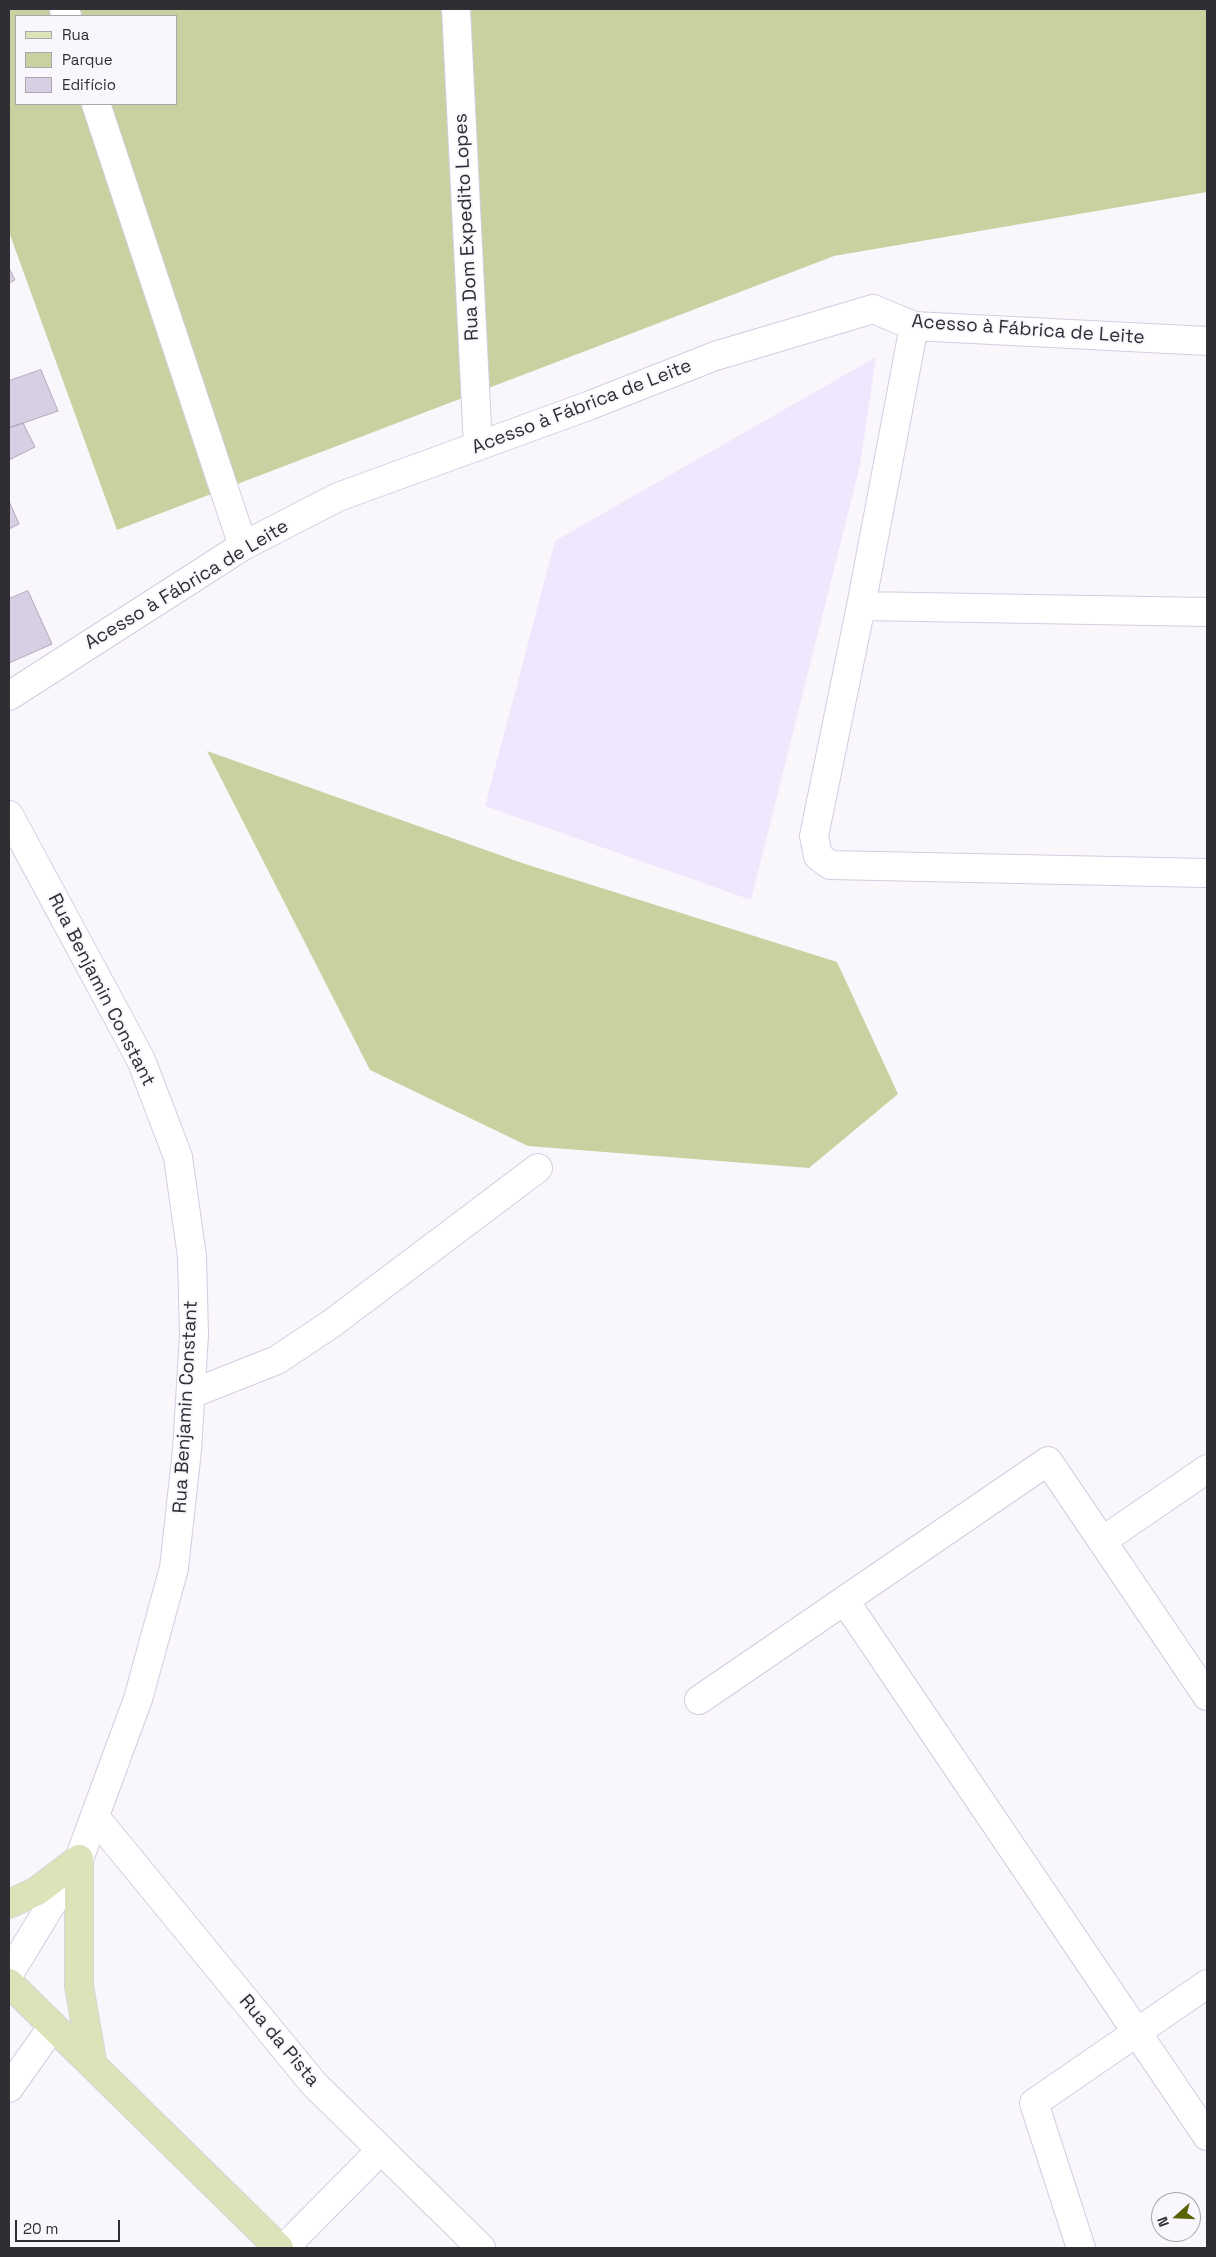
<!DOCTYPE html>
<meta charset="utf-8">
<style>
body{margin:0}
#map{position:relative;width:1216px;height:2257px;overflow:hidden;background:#f9f7fc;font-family:"Space Grotesk",sans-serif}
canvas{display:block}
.frame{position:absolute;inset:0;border:10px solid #302d35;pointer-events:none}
.legend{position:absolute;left:15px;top:15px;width:162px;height:90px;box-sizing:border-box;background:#f9f7fc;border:1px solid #a9a6ac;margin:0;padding:6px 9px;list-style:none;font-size:15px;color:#302d35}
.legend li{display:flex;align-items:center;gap:10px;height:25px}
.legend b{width:25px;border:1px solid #a9a6ac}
.north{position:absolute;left:1151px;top:2192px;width:50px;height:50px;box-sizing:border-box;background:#f9f7fc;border:1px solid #a9a6ac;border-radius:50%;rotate:250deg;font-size:14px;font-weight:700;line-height:20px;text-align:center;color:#302d35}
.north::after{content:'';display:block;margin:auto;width:18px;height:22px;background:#586406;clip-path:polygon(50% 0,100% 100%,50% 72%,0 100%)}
.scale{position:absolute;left:15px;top:2220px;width:105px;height:22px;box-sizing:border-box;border:2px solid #302d35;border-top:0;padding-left:6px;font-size:15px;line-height:18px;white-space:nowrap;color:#302d35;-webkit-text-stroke:4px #f9f7fc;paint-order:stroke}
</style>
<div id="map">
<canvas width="1216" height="2257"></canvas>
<div class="frame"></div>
<ul class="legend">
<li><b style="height:6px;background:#dbe3b8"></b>Rua</li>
<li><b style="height:14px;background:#c7d2a0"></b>Parque</li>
<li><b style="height:14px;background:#d8cfe4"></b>Edifício</li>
</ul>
<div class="north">N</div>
<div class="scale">20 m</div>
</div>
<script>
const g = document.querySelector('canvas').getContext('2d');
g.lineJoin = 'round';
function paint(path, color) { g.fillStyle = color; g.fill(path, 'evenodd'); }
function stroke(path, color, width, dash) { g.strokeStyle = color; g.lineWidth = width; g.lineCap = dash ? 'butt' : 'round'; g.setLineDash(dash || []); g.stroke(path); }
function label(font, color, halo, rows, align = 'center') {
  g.font = font + ' "Space Grotesk",sans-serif'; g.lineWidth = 4; g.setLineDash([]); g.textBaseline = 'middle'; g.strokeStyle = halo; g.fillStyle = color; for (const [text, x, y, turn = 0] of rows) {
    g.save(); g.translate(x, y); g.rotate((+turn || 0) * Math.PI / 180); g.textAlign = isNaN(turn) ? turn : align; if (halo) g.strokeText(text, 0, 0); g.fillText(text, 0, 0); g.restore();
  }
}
paint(new Path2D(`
 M 876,357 L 860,465 L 751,900 L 485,806 L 555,541 Z`), '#f0e7fe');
paint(new Path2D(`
 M 9,9 L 1207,9 L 1207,192 L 834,256 L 117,530 L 9,232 ZM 16,16 L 176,16 L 176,104 L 16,104 Z
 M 207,751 L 525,864 L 837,962 L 898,1094 L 809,1168 L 528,1146 L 370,1070 Z`), '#c7d2a0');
const building = new Path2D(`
 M 9,268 L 15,280 L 9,283 Z
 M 41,370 L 58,411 L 9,428 L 9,381 Z
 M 23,423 L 35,447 L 9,460 L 9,428 Z
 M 9,501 L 19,524 L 9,529 Z
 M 28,591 L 52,644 L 9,663 L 9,599 Z`);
paint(building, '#d8cfe4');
stroke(building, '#b0a8bc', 1);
const street = new Path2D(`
 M 64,9 L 67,16
 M 456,9 L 478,446
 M 96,104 L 243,546
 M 914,326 L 861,606 L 814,836 L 818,856 L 830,865 L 1207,873
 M 861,606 L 1207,612
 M 9,696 L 243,546 L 338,497 L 588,406 L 715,356 L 873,309 L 914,326 L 1207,341
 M 191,1394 L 277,1360 L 331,1324 L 538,1168
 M 1102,1541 L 1207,1469
 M 845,1601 L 1207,2136
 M 699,1700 L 1048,1461 L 1207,1696
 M 95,1817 L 314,2084 L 481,2248
 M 9,2088 L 53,2026
 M 284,2248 L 381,2150
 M 1081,2248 L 1034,2103 L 1207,1984`);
const secondary = new Path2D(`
 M 9,815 L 141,1060 L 178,1157 L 192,1257 L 194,1335 L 187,1450 L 174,1568 L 138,1699 L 79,1859 L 9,1974`);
const primary = new Path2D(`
 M 79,1859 L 79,1986 L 93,2066
 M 9,1904 L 37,1891 L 79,1859
 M 9,1983 L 279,2248`);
stroke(street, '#d4cce1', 30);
stroke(secondary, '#d4cce1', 30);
stroke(primary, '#d6d5d7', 30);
stroke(street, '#fff', 28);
stroke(secondary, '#fff', 28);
stroke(primary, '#dbe3b8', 28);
label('19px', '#302d35', '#f9f7fc', [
 ["Rua Dom Expedito Lopes",467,227,-93],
 ["Acesso à Fábrica de Leite",1028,330,4],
 ["Acesso à Fábrica de Leite",582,407,-21],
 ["Acesso à Fábrica de Leite",187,585,-31],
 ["Rua Benjamin Constant",101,990,63],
 ["Rua Benjamin Constant",186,1407,-87],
 ["Rua da Pista",279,2041,50]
]);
</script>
